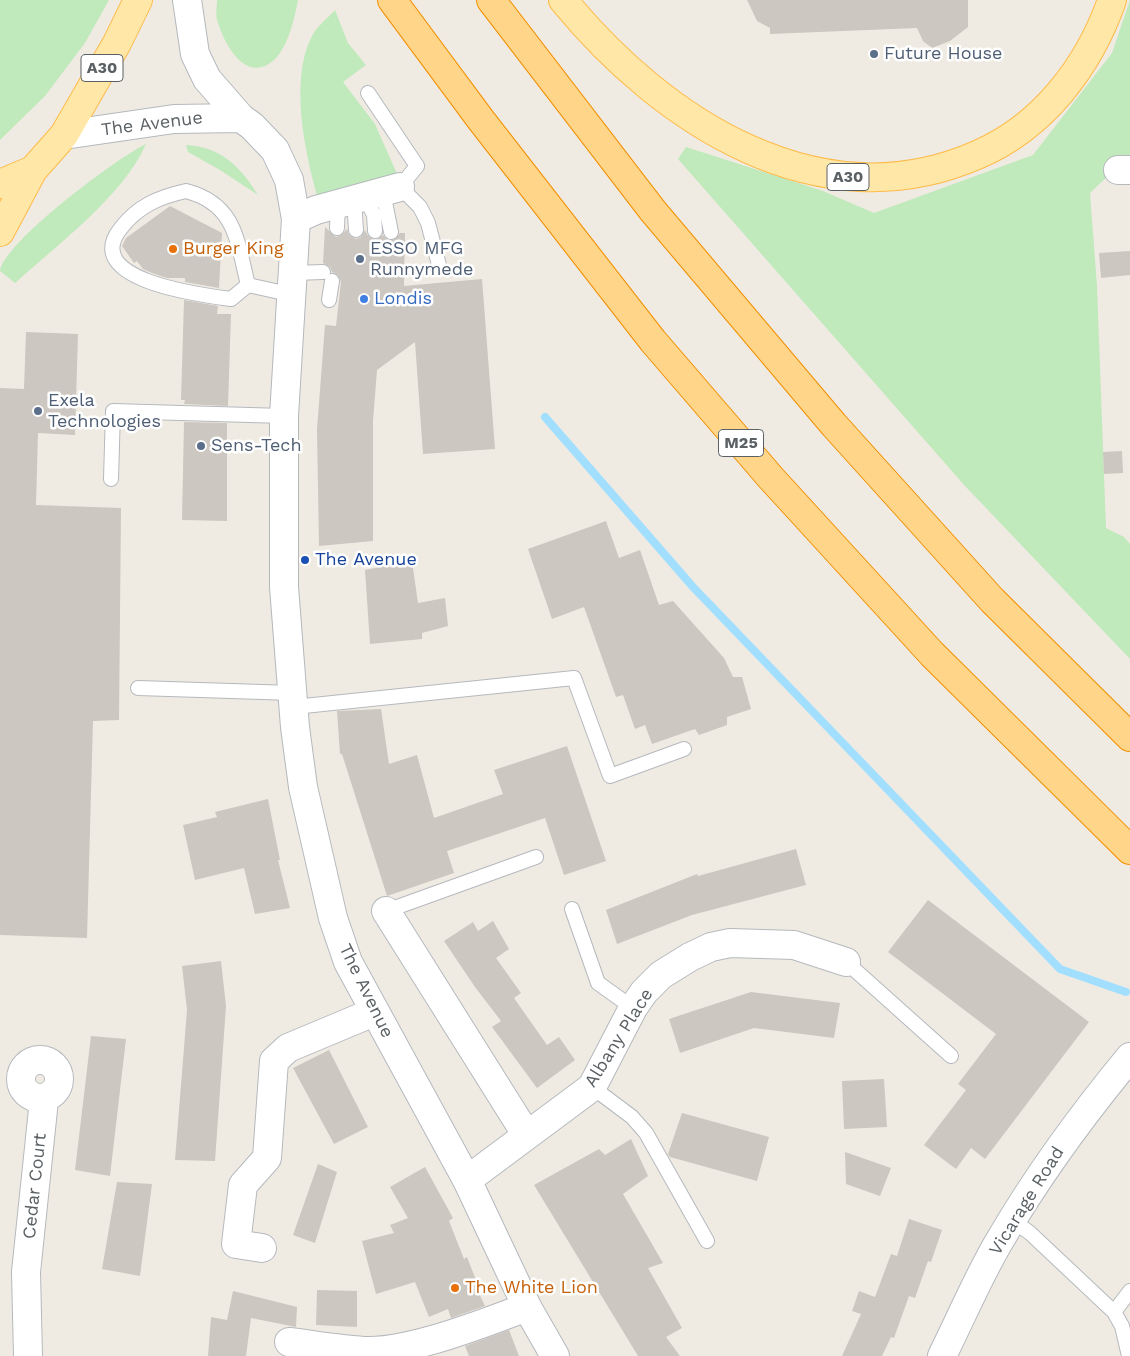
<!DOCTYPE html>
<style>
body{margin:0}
canvas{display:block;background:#efebe2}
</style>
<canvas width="1130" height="1356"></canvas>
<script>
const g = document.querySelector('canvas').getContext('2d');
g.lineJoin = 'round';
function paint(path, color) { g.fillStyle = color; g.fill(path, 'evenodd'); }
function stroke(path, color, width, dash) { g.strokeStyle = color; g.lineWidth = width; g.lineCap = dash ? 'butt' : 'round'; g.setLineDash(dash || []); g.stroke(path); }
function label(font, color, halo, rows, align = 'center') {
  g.font = font + ' "Work Sans",sans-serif'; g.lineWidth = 5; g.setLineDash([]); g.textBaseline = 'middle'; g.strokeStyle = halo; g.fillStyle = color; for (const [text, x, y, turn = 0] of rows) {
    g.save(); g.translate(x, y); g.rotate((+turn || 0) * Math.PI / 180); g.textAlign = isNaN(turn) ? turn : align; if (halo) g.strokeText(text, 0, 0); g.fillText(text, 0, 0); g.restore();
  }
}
paint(new Path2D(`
 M 0,0 L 109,0 L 85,43 L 45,96 L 0,140 Z
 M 217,0 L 298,0 C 294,20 287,55 267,65 C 242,78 224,42 218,23 C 215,17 217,7 217,0 Z
 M 1130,0 L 1130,155 L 1090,193 L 1097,286 L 1106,528 L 1124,537 L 1130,544 L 1130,659 L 965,486 L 678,159 L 686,147 L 823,191 L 874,213 L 1033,155 L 1112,53 Z
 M 335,10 L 348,43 L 366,65 L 343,82 L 375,124 L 397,174 L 318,199 C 305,153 289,80 312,36 C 317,26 328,18 335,10 Z
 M 146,144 C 124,195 57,245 15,283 L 0,271 C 4,242 118,157 146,144 Z
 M 186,145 C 221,147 240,166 258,195 L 220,170 L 188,152 Z`), '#c0e9bc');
stroke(new Path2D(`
 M 545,417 L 693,587 L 1060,969 L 1126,992`), '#a2dfff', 8);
paint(new Path2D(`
 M 747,0 L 968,0 L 968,27 L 950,41 L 932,48 L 923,41 L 917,28 L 770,34 L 770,28 L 757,21 Z
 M 170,206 L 222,233 L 219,288 L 185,282 L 185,278 L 167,278 L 152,273 L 143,269 L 137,261 L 134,263 L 122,246 L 126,238 Z
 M 325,227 L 336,237 L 341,235 L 347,229 L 349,235 L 356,239 L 361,237 L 365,230 L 368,236 L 375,240 L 383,235 L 388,240 L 393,240 L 400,233 L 405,233 L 404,286 L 482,279 L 495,449 L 423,454 L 415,342 L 377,370 L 373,421 L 373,541 L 319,546 L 317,429 L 325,325 L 336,326 L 341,282 L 338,275 L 332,272 L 330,267 L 323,263 Z
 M 1130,251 L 1130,275 L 1101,278 L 1099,253 Z
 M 184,300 L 218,306 L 217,314 L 231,314 L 228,406 L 184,404 L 185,400 L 181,400 Z
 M 26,332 L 78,334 L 75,435 L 38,433 L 36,505 L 121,508 L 119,720 L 93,721 L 87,938 L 0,935 L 0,388 L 24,389 Z
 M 184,422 L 227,423 L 227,521 L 182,520 Z
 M 1122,451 L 1123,473 L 1104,474 L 1103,452 Z
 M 606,521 L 619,558 L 640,550 L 659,605 L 673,601 L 724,658 L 733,677 L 742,677 L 751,709 L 727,717 L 727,725 L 699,735 L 695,729 L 652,744 L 645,725 L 635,729 L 623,695 L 616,697 L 584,607 L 552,619 L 528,549 Z
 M 412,561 L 418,603 L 445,598 L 448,626 L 422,633 L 422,639 L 370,644 L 365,570 Z
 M 381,709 L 389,764 L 417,755 L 434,818 L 503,794 L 494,770 L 567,746 L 606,861 L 564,875 L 545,818 L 447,851 L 454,873 L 387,896 L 342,754 L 340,754 L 337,711 Z
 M 268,799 L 280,860 L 278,860 L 290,908 L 255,914 L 244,868 L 195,880 L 183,825 L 217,817 L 215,812 Z
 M 796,849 L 806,885 L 692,915 L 617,944 L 606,910 L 697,874 L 698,876 Z
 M 928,900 L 1089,1022 L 985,1159 L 971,1148 L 956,1169 L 924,1145 L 966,1090 L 958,1084 L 996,1034 L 888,952 Z
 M 493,921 L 509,949 L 496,958 L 521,993 L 514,998 L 547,1045 L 559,1037 L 575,1060 L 537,1088 L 492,1027 L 501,1021 L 475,987 L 444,941 L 473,922 L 478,931 Z
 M 221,961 L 226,1006 L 215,1161 L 175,1160 L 187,1010 L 182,966 Z
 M 751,992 L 840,1003 L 834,1038 L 754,1028 L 680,1053 L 669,1019 Z
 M 91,1036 L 126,1039 L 110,1176 L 75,1170 Z
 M 329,1050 L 368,1127 L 334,1144 L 293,1068 Z
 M 884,1079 L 887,1127 L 844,1129 L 842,1081 Z
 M 682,1113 L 769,1137 L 757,1181 L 670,1157 L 668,1154 Z
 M 631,1139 L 648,1176 L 623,1194 L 663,1263 L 648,1268 L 682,1328 L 666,1337 L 680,1356 L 638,1356 L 534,1185 L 599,1149 L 605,1155 Z
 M 845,1152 L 891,1168 L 880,1196 L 846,1184 Z
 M 318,1164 L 337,1172 L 315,1243 L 293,1235 Z
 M 425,1167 L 453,1218 L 449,1221 L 464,1259 L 467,1257 L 476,1280 L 473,1281 L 485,1306 L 451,1318 L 448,1309 L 429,1317 L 415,1282 L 376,1294 L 362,1241 L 394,1233 L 390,1225 L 408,1218 L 390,1187 Z
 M 117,1182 L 152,1184 L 140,1276 L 102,1269 Z
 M 909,1219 L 942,1230 L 931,1262 L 928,1261 L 915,1298 L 909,1296 L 894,1338 L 891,1337 L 882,1356 L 842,1356 L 861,1314 L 852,1311 L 859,1291 L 875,1297 L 891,1254 L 897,1256 Z
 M 317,1290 L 357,1291 L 357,1327 L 316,1325 Z
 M 233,1291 L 297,1307 L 296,1327 L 251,1318 L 246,1356 L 208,1356 L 211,1317 L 227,1320 Z
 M 509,1330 L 519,1356 L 469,1356 L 465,1346 Z`), '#ccc7c1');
const service = new Path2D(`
 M 368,93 L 417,166 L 400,187 L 420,207 L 428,223 L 439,265
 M 186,191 C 236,204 237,241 248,285 L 231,299 C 201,295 79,280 121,228 C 138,206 159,197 186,191 Z
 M 383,192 L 391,232
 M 365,197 L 374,215 L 375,231
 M 354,200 L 356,230
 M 337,228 L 338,204
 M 294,273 L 323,272
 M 248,285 L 293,295
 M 329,300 L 332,281
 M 111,479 L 113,411 L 284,416
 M 138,688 L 293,693
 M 294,707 L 574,678 L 610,776 L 684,749
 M 572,909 L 598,983 L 633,1008
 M 386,911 L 536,857
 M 846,962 L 951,1056
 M 592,1087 L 632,1117 L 646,1133 L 707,1241
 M 1012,1220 L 1030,1233 L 1114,1312 L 1122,1326 L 1129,1356
 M 1114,1312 L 1130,1291`);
const minor = new Path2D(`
 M 1118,170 L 1130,170
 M 296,219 L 316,210 L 400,187
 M 386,911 L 526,1134
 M21 1079a19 19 0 1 1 38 0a19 19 0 1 1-38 0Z
 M 467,1180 L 592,1087 L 633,1008 L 644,992 L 661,975 L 690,957 L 711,947 L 730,943 L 794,945 L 846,962
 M 262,1248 L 236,1244 L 243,1185 L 267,1158 L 274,1061 L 288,1048 L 374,1012
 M 289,1342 C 315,1345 343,1350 369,1351 C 413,1351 485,1323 527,1307
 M 28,1356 L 26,1272 L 44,1100`);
const secondary = new Path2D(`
 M 187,0 L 195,54 L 207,79 L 241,118 L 252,126 L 275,150 L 289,180 L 296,219 L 284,416 L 284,587 L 295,727 L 303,787 L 333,918 L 348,962 L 467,1180 L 527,1307 L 555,1356
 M 64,135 L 174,119 L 241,118
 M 942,1356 C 961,1318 978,1277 1000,1240 C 1038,1175 1082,1115 1130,1057`);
const primary = new Path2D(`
 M 563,0 C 662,121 819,224 977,155 C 1043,127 1089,66 1112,0
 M 0,184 L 33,170 L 64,135 L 117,43 L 138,0
 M 0,232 L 33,170`);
const motorway = new Path2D(`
 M 392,0 L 481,120 L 653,341 L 771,478 L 932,654 L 1130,850
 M 491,0 L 653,211 L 834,425 L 992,600 L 1130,737`);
stroke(service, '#b5b9be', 16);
stroke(minor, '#b5b9be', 30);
stroke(secondary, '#b4b9be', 30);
stroke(primary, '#febb4b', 30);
stroke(motorway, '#f18f00', 30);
stroke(service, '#fff', 14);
stroke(minor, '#fff', 28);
stroke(secondary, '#fff', 28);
stroke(primary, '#ffe8a7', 28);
stroke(motorway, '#ffd689', 28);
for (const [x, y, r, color] of [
 [874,54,5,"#5c6f8a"],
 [173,249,5,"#e8710a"],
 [360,259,5,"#5c6f8a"],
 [364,299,5,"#3f7fe0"],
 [38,411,5,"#5c6f8a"],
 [201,446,5,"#5c6f8a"],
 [305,560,5,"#1a4fb4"],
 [455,1288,5,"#e8710a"]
]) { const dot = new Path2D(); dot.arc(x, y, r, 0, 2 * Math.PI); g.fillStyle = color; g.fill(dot); stroke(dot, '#fff', 2); }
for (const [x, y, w] of [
 [102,68,42],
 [848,177,42],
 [741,443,45]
]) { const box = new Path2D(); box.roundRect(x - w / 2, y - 13.5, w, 27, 4); g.fillStyle = '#fff'; g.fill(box); stroke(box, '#5a6064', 1); }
label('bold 16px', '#5a6064', null, [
 ["A30",102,68],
 ["A30",848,177],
 ["M25",741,443]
]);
label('18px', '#4e5e75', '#fff', [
 ["Future House",884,54],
 ["ESSO MFG",370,249],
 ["Runnymede",370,270],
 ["Exela",48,401],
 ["Technologies",48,422],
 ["Sens-Tech",211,446]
], 'left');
label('18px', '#5a6064', '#fff', [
 ["The Avenue",152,124,-7],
 ["The Avenue",366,991,64],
 ["Albany Place",619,1038,-58],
 ["Cedar Court",35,1186,-84],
 ["Vicarage Road",1027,1201,-58]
]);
label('18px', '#c56008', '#fff', [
 ["Burger King",183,249],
 ["The White Lion",465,1288]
], 'left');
label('18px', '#366cbe', '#fff', [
 ["Londis",374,299]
], 'left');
label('18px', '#164399', '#fff', [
 ["The Avenue",315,560]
], 'left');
</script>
